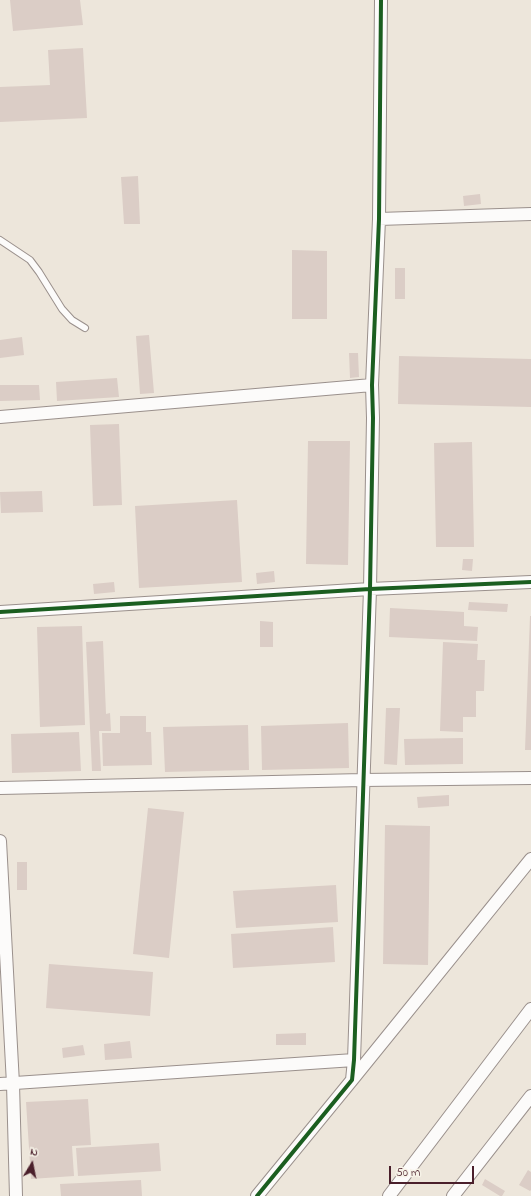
<!DOCTYPE html>
<style>
body{margin:0}
#map{position:relative;width:531px;height:1196px;overflow:hidden;background:#ede6db;font-family:"Indie Flower",sans-serif}
canvas{display:block}
.north{position:absolute;left:12px;top:1144px;width:40px;height:40px;-webkit-text-stroke:3px #f7f3e8;paint-order:stroke;rotate:10deg;font-size:11px;font-weight:700;line-height:16px;text-align:center;color:#4a1f2b}
.north::after{content:'';display:block;margin:auto;width:14px;height:18px;background:#4a1f2b;clip-path:polygon(50% 0,100% 100%,50% 72%,0 100%)}
.scale{position:absolute;left:389px;top:1166px;width:85px;height:18px;box-sizing:border-box;border:2px solid #4a1f2b;border-top:0;padding-left:5px;font-size:12px;line-height:14px;white-space:nowrap;color:#4a1f2b;-webkit-text-stroke:3px #f7f3e8;paint-order:stroke}
</style>
<div id="map">
<canvas width="531" height="1196"></canvas>
<div class="north">N</div>
<div class="scale">50 m</div>
</div>
<script>
const g = document.querySelector('canvas').getContext('2d');
g.lineJoin = 'round';
function paint(path, color) { g.fillStyle = color; g.fill(path, 'evenodd'); }
function stroke(path, color, width, dash) { g.strokeStyle = color; g.lineWidth = width; g.lineCap = dash ? 'butt' : 'round'; g.setLineDash(dash || []); g.stroke(path); }
paint(new Path2D(`
 M 10,0 L 80,0 L 83,25 L 13,31 Z
 M 83,48 L 87,118 L 0,122 L 0,87 L 50,85 L 48,50 Z
 M 138,176 L 140,224 L 124,224 L 121,177 Z
 M 480,194 L 481,204 L 464,206 L 463,196 Z
 M 292,250 L 327,251 L 327,319 L 292,319 Z
 M 395,268 L 405,268 L 405,299 L 395,299 Z
 M 149,335 L 154,393 L 140,394 L 136,336 Z
 M 22,337 L 24,355 L 0,358 L 0,340 Z
 M 349,353 L 358,353 L 359,377 L 350,378 Z
 M 399,356 L 531,359 L 531,407 L 398,404 Z
 M 117,378 L 119,397 L 57,401 L 56,382 Z
 M 0,385 L 39,385 L 40,400 L 0,401 Z
 M 119,424 L 122,505 L 93,506 L 90,425 Z
 M 308,441 L 350,441 L 348,565 L 306,564 Z
 M 472,442 L 474,547 L 436,547 L 434,443 Z
 M 42,491 L 43,512 L 1,513 L 0,492 Z
 M 237,500 L 242,582 L 139,588 L 135,506 Z
 M 463,559 L 473,559 L 472,571 L 462,570 Z
 M 274,571 L 275,582 L 257,584 L 256,573 Z
 M 114,582 L 115,592 L 94,594 L 93,584 Z
 M 469,602 L 508,604 L 507,612 L 468,610 Z
 M 390,608 L 464,612 L 464,626 L 478,627 L 477,641 L 389,637 Z
 M 530,616 L 531,616 L 531,750 L 525,750 Z
 M 260,621 L 273,622 L 273,647 L 260,647 Z
 M 82,626 L 85,725 L 40,727 L 37,627 Z
 M 103,641 L 106,714 L 110,713 L 111,731 L 99,731 L 101,771 L 92,771 L 86,642 Z
 M 443,642 L 478,644 L 477,660 L 485,660 L 484,691 L 476,691 L 476,717 L 463,717 L 463,732 L 440,731 Z
 M 386,708 L 400,708 L 397,765 L 384,764 Z
 M 120,716 L 146,716 L 146,732 L 151,732 L 152,765 L 103,766 L 102,733 L 120,733 Z
 M 348,723 L 349,768 L 262,770 L 261,726 Z
 M 248,725 L 249,770 L 165,772 L 163,727 Z
 M 79,732 L 81,771 L 12,773 L 11,734 Z
 M 463,738 L 463,764 L 405,765 L 404,739 Z
 M 449,795 L 449,806 L 418,808 L 417,797 Z
 M 148,808 L 184,812 L 169,958 L 133,954 Z
 M 385,825 L 430,826 L 428,965 L 383,964 Z
 M 17,862 L 27,862 L 27,890 L 17,890 Z
 M 336,885 L 338,922 L 236,928 L 233,891 Z
 M 333,927 L 335,962 L 233,968 L 231,934 Z
 M 49,964 L 153,972 L 150,1016 L 46,1008 Z
 M 306,1033 L 306,1045 L 276,1045 L 276,1034 Z
 M 130,1041 L 132,1058 L 105,1060 L 104,1044 Z
 M 83,1045 L 85,1055 L 63,1058 L 62,1048 Z
 M 88,1099 L 91,1145 L 72,1146 L 74,1176 L 31,1179 L 26,1102 Z
 M 159,1143 L 161,1171 L 78,1176 L 76,1148 Z
 M 528,1170 L 531,1172 L 531,1190 L 530,1191 L 519,1185 Z
 M 485,1179 L 505,1191 L 502,1196 L 500,1196 L 482,1185 Z
 M 141,1180 L 142,1196 L 61,1196 L 60,1184 Z`), '#dbcdc6');
const service = new Path2D(`
 M 0,240 L 30,260 L 39,272 L 62,309 L 72,320 L 85,328`);
const minor = new Path2D(`
 M 379,219 L 531,214
 M 0,417 L 372,385
 M 0,612 L 370,589 L 531,582
 M 0,788 L 363,780 L 531,778
 M 0,841 L 13,1084 L 16,1196
 M 352,1080 L 531,859
 M 0,1084 L 354,1060
 M 257,1196 L 352,1080 L 354,1060 L 370,589 L 373,418 L 372,385 L 379,219 L 381,0
 M 389,1196 L 531,1009
 M 453,1196 L 531,1096`);
stroke(service, '#9a908c', 8);
stroke(minor, '#9a908c', 14);
stroke(service, '#fcfbfa', 6);
stroke(minor, '#fcfbfa', 12);
stroke(new Path2D(`
 M 0,612 L 370,589 L 531,582
 M 257,1196 L 352,1080 L 354,1060 L 370,589 L 373,418 L 372,385 L 379,219 L 381,0`), '#1b5e20', 4);
</script>
